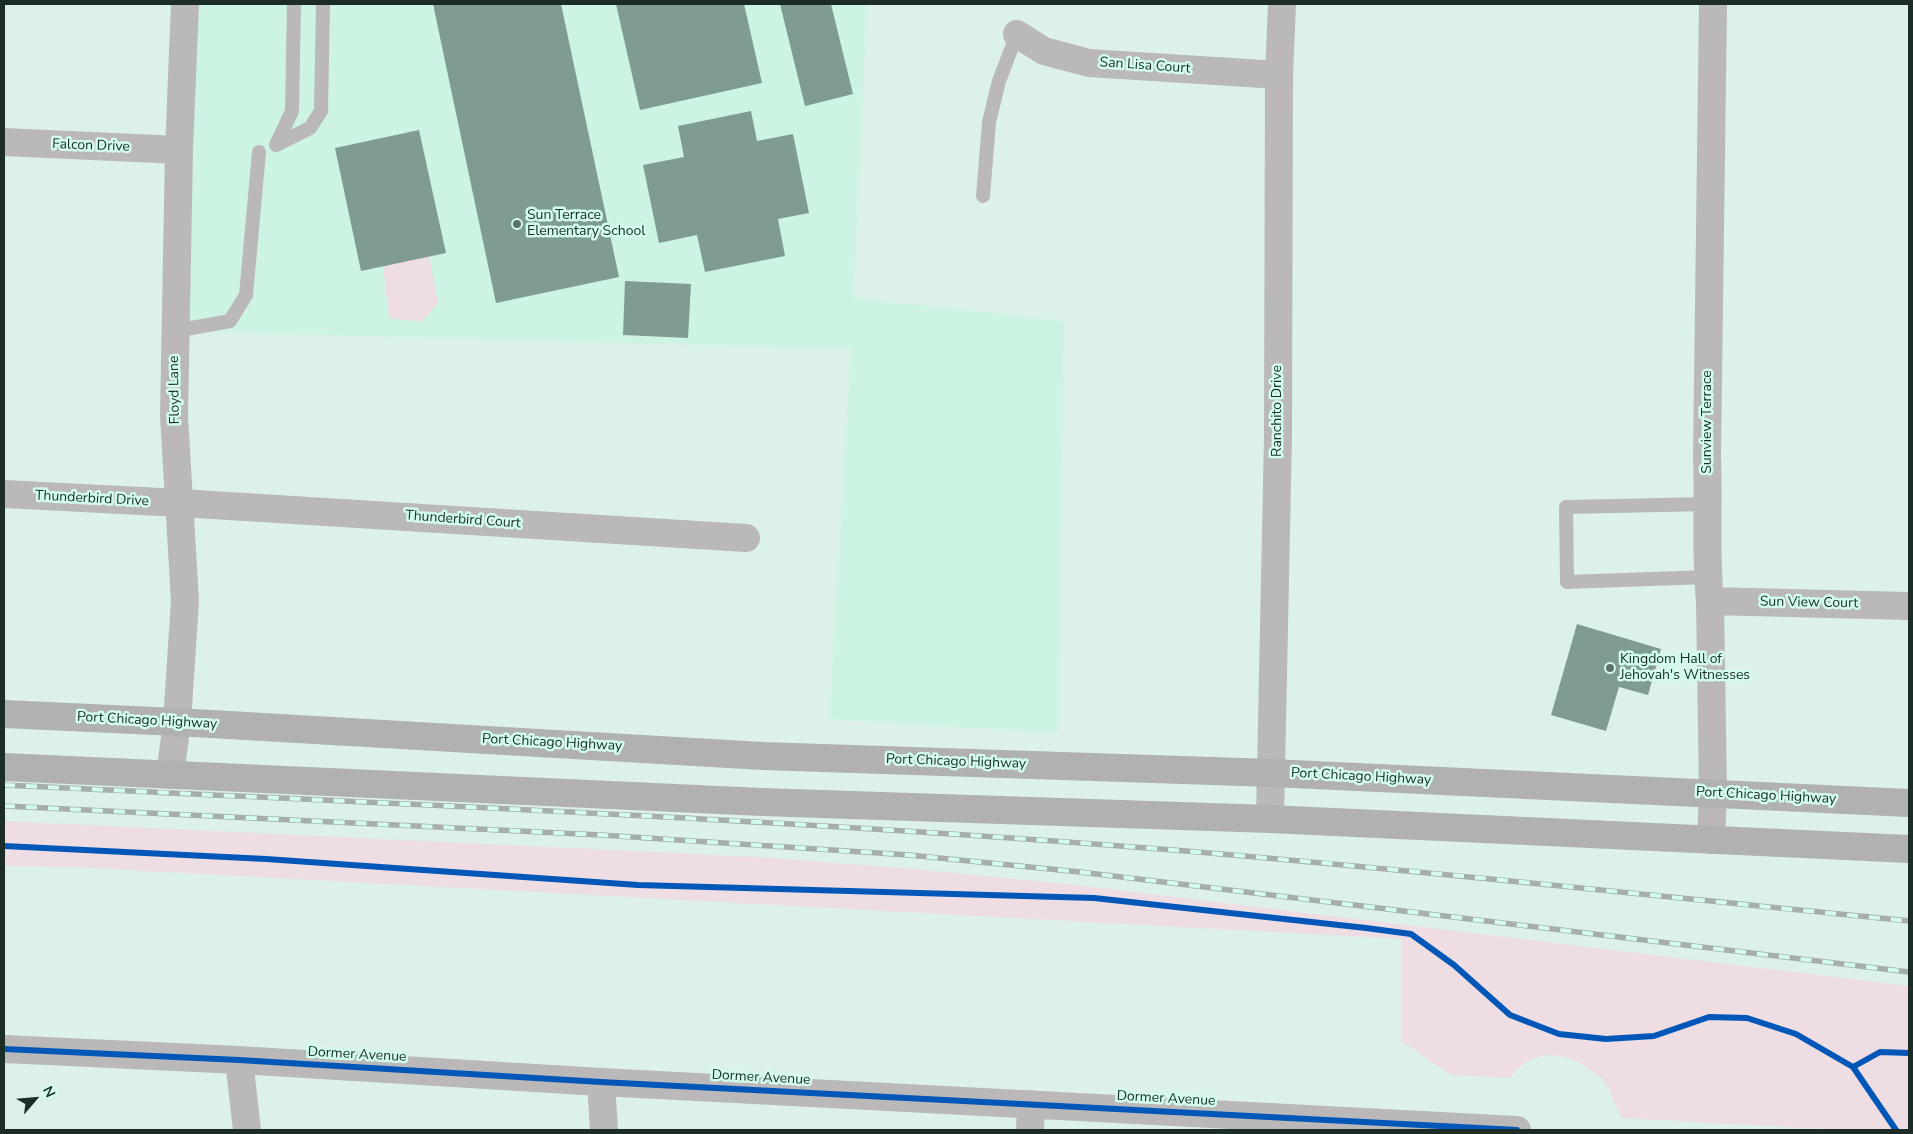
<!DOCTYPE html>
<style>
body{margin:0}
#map{position:relative;width:1913px;height:1134px;overflow:hidden;background:#dcf2e9;font-family:"Nunito Sans",sans-serif}
canvas{display:block}
.frame{position:absolute;inset:0;border:5px solid #1c2c26;pointer-events:none}
.north{position:absolute;left:10px;top:1074px;width:50px;height:50px;-webkit-text-stroke:4px #d2fceb;paint-order:stroke;rotate:63deg;font-size:14px;font-weight:700;line-height:20px;text-align:center;color:#1c2c26}
.north::after{content:'';display:block;margin:auto;width:18px;height:22px;background:#1c2c26;clip-path:polygon(50% 0,100% 100%,50% 72%,0 100%)}
</style>
<div id="map">
<canvas width="1913" height="1134"></canvas>
<div class="frame"></div>
<div class="north">N</div>
</div>
<script>
const g = document.querySelector('canvas').getContext('2d');
g.lineJoin = 'round';
function paint(path, color) { g.fillStyle = color; g.fill(path, 'evenodd'); }
function stroke(path, color, width, dash) { g.strokeStyle = color; g.lineWidth = width; g.lineCap = dash ? 'butt' : 'round'; g.setLineDash(dash || []); g.stroke(path); }
function label(font, color, halo, rows, align = 'center') {
  g.font = font + ' "Nunito Sans",sans-serif'; g.lineWidth = 5; g.setLineDash([]); g.textBaseline = 'middle'; g.strokeStyle = halo; g.fillStyle = color; for (const [text, x, y, turn = 0] of rows) {
    g.save(); g.translate(x, y); g.rotate((+turn || 0) * Math.PI / 180); g.textAlign = isNaN(turn) ? turn : align; if (halo) g.strokeText(text, 0, 0); g.fillText(text, 0, 0); g.restore();
  }
}
paint(new Path2D(`
 M 185,4 L 867,4 L 853,298 L 1064,321 L 1058,733 L 829,719 L 851,349 L 175,331 Z`), '#cdf3e3');
paint(new Path2D(`
 M 429,256 L 438,303 L 421,322 L 389,318 L 383,266 Z
 M 4,821 L 759,857 L 902,868 L 1077,885 L 1909,986 L 1909,1130 L 1840,1130 L 1621,1118 C 1616,1108 1610,1087 1603,1080 C 1576,1053 1534,1042 1510,1078 L 1451,1075 L 1401,1041 L 1401,939 L 73,867 L 4,866 Z`), '#eedde2');
paint(new Path2D(`
 M 433,4 L 561,4 L 619,277 L 496,303 Z
 M 616,4 L 744,4 L 762,83 L 640,110 Z
 M 780,4 L 831,4 L 853,94 L 805,106 Z
 M 751,111 L 757,141 L 793,134 L 809,213 L 778,219 L 785,256 L 705,272 L 697,235 L 659,243 L 643,165 L 684,157 L 678,126 Z
 M 419,130 L 446,253 L 361,271 L 335,148 Z
 M 625,281 L 691,284 L 688,338 L 623,335 Z
 M 1577,624 L 1661,649 L 1648,695 L 1619,687 L 1606,731 L 1551,715 Z`), '#809b92');
stroke(new Path2D(`
 M 276,145 L 310,128 L 321,111 L 323,4
 M 276,145 L 292,111 L 294,4
 M 983,196 L 989,122 L 999,81 L 1017,34
 M 175,331 L 230,321 L 246,295 L 259,152
 M 1707,577 L 1567,582 L 1566,507 L 1709,504`), '#bab8b9', 14);
stroke(new Path2D(`
 M 1017,34 L 1044,51 L 1089,63 L 1279,75
 M 4,142 L 179,150
 M 4,494 L 180,503 L 746,538
 M 1710,601 L 1909,606
 M 170,775 L 177,722 L 185,601 L 174,416 L 179,150 L 185,4
 M 1270,819 L 1278,435 L 1279,75 L 1282,4
 M 1711,840 L 1713,794 L 1710,601 C 1705,553 1709,504 1707,456 L 1713,4
 M 4,1049 L 239,1060 L 601,1082 L 1517,1130
 M 239,1060 L 247,1130
 M 601,1082 L 604,1130
 M 1030,1130 L 1031,1104`), '#bab8b9', 28);
stroke(new Path2D(`
 M 4,714 L 177,722 L 763,756 L 1272,773 L 1909,803
 M 4,767 L 762,802 L 1270,819 L 1909,849`), '#b1b1b0', 28);
const rail = new Path2D(`
 M 4,785 C 394,804 784,819 1173,850 C 1419,870 1664,897 1909,921
 M 4,806 L 601,835 L 909,855 L 1080,872 L 1909,972`);
stroke(rail, '#a6aeaa', 5.5);
stroke(rail, '#d2fceb', 4, [11]);
stroke(new Path2D(`
 M 4,846 L 266,859 L 638,885 L 1094,898 L 1366,928 L 1411,934 L 1454,965 L 1510,1015 L 1559,1034 L 1606,1039 L 1654,1036 L 1709,1017 L 1747,1018 L 1796,1034 L 1853,1067 L 1880,1052 L 1909,1053
 M 4,1049 L 239,1060 L 601,1082 L 1517,1130
 M 1853,1067 L 1896,1130`), '#0057b8', 6);
for (const [x, y, r, color] of [
 [517,224,5,"#5f716a"],
 [1610,668,5,"#5f716a"]
]) { const dot = new Path2D(); dot.arc(x, y, r, 0, 2 * Math.PI); g.fillStyle = color; g.fill(dot); stroke(dot, '#d2fceb', 2); }
label('14px', '#1c2c26', '#d2fceb', [
 ["San Lisa Court",1145,66,4],
 ["Falcon Drive",91,146,2],
 ["Floyd Lane",175,390,-91],
 ["Ranchito Drive",1278,411,-90],
 ["Sunview Terrace",1708,422,-90],
 ["Thunderbird Drive",92,499,3],
 ["Thunderbird Court",463,520,4],
 ["Sun View Court",1809,603,1],
 ["Port Chicago Highway",147,721,3],
 ["Port Chicago Highway",552,743,3],
 ["Port Chicago Highway",956,762,2],
 ["Port Chicago Highway",1361,777,3],
 ["Port Chicago Highway",1766,796,3],
 ["Dormer Avenue",357,1055,3],
 ["Dormer Avenue",761,1078,3],
 ["Dormer Avenue",1166,1099,3]
]);
label('14px', '#1c2c26', '#d2fceb', [
 ["Sun Terrace",527,216],
 ["Elementary School",527,232],
 ["Kingdom Hall of",1620,660],
 ["Jehovah's Witnesses",1620,676]
], 'left');
</script>
